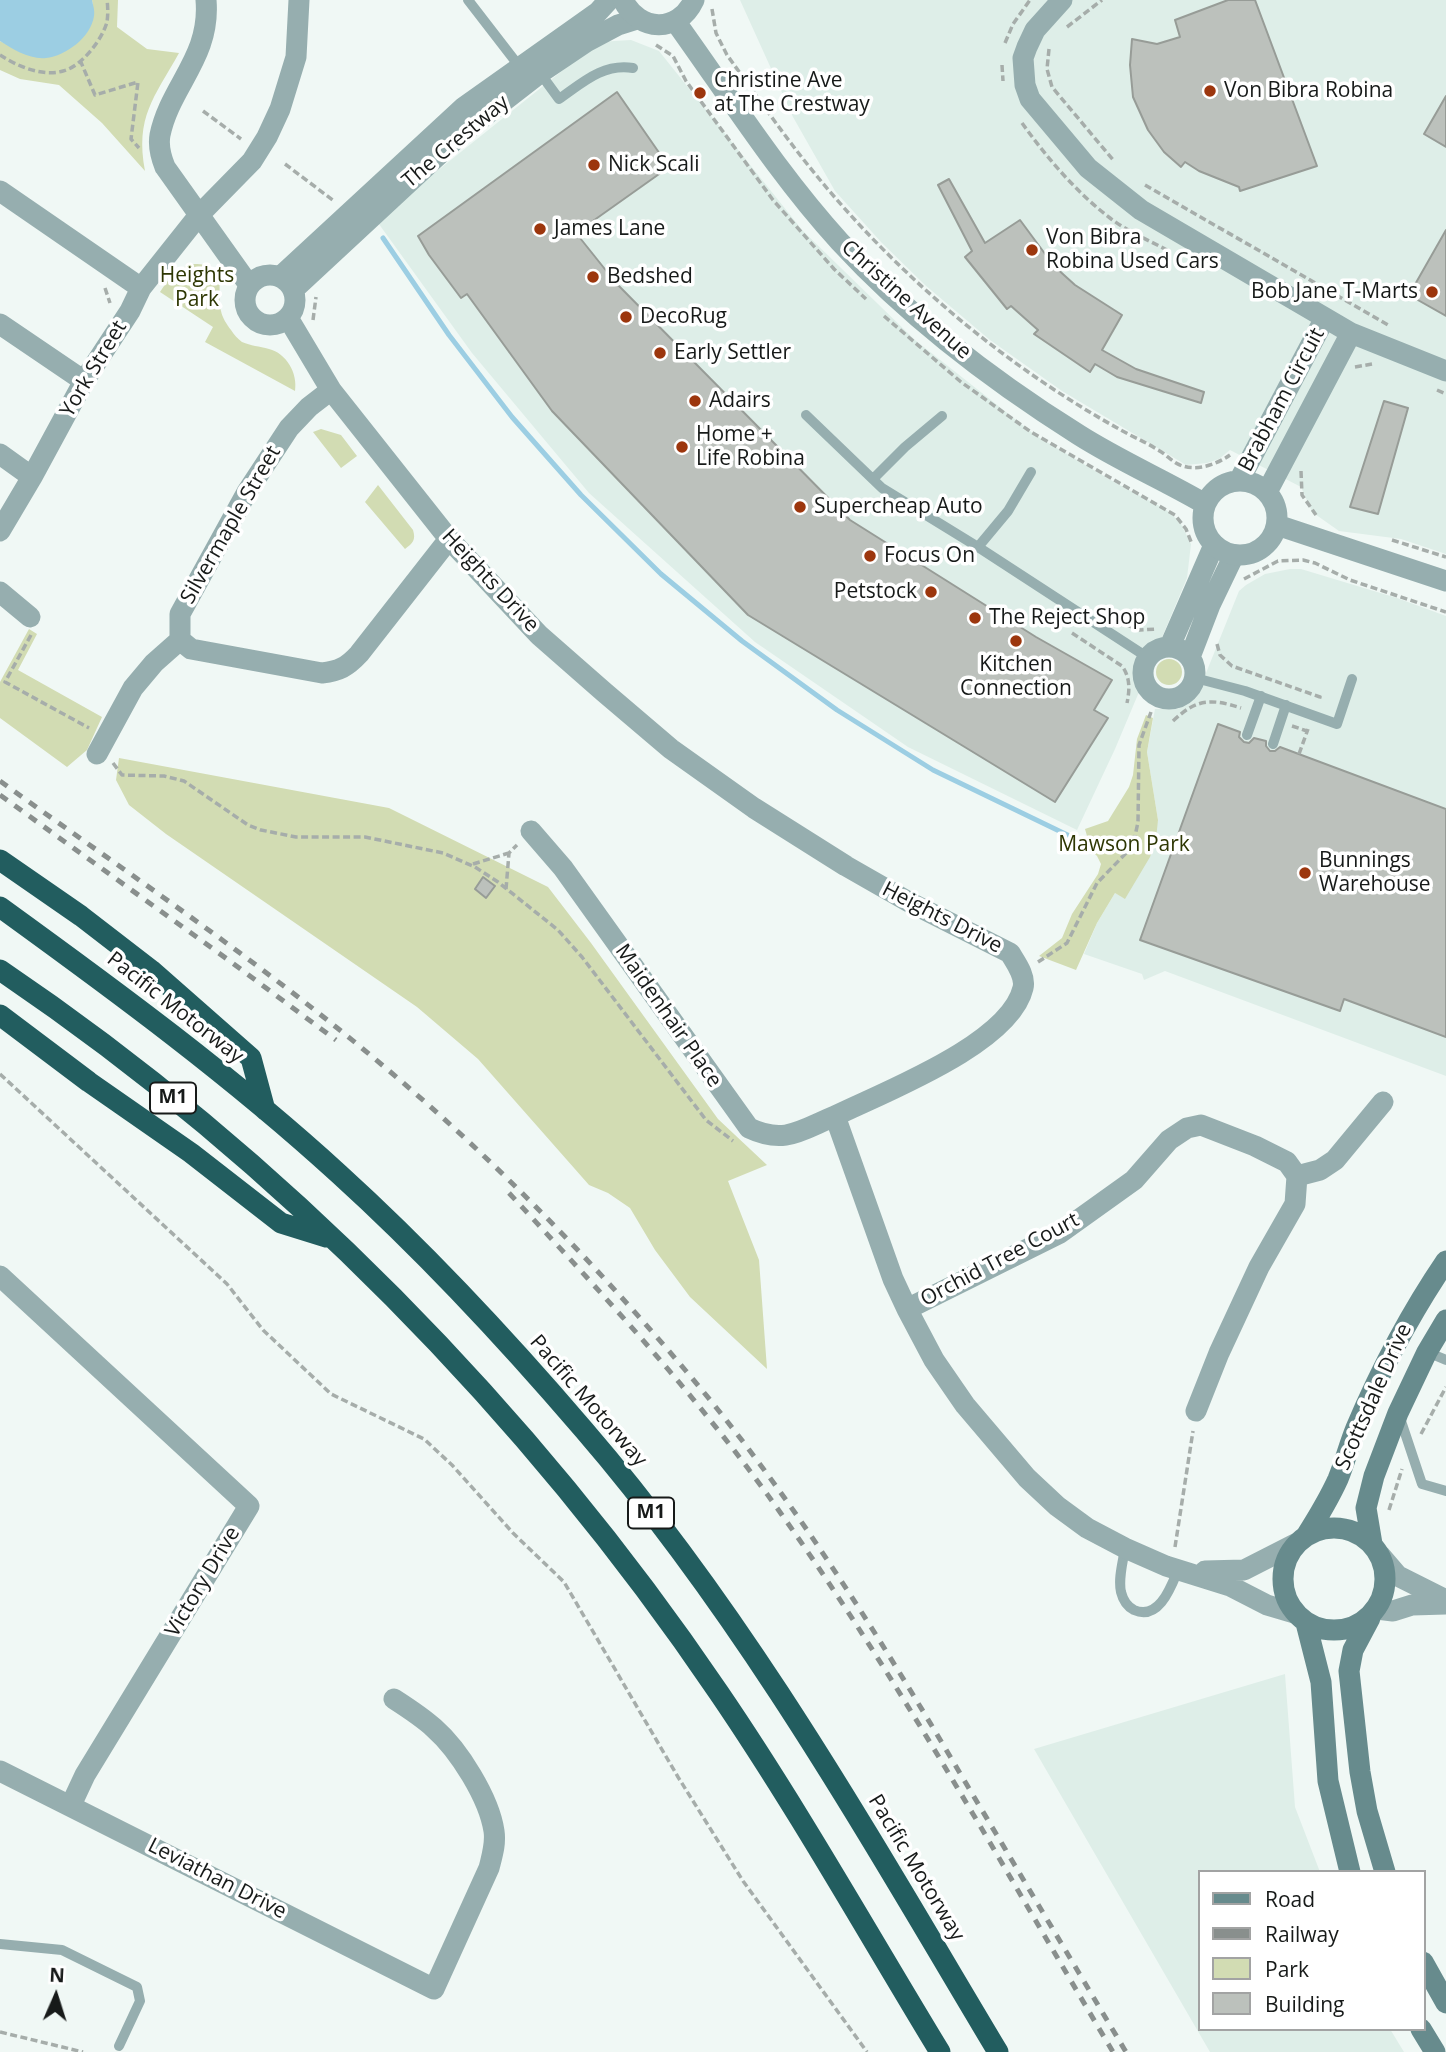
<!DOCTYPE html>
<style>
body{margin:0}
#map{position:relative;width:1446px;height:2052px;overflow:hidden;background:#f0f8f5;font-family:"Open Sans",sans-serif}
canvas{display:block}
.legend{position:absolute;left:1198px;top:1870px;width:228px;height:161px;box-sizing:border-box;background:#fff;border:2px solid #a2a3a3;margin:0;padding:9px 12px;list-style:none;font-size:21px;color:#171a19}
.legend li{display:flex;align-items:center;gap:14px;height:35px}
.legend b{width:35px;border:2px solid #a2a3a3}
.north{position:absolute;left:21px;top:1961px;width:70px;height:70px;-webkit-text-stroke:5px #fff;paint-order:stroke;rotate:3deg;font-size:19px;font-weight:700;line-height:28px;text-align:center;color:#171a19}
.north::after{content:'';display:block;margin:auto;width:24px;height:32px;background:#171a19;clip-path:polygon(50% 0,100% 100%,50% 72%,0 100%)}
</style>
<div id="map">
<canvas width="1446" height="2052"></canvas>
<ul class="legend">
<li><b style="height:9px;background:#678b8d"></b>Road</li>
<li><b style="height:9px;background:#898f8d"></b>Railway</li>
<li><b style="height:19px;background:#d2dcb3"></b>Park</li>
<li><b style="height:19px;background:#bcc1bc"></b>Building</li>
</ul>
<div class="north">N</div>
</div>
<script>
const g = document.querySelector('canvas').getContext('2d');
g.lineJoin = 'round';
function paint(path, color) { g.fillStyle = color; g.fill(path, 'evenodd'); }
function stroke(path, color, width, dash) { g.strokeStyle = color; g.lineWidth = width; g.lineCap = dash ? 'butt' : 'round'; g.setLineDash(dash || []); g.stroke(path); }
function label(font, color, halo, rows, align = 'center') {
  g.font = font + ' "Open Sans",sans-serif'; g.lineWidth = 7; g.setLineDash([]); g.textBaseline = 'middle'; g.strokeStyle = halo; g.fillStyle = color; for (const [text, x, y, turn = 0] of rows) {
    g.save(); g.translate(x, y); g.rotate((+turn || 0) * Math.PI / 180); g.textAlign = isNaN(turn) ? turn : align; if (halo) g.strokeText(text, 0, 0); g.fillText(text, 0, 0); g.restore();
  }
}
paint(new Path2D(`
 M 740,0 L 1446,0 L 1446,554 L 1401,539 L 1339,531 L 1312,512 L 1301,487 L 1230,450 L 1219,459 L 1207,463 L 1186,465 L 1062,391 L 990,340 L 925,285 L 881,242 L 835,191 L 793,117 Z
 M 631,40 L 659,51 L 803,231 L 915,340 L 1035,435 L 1114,482 L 1165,509 L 1180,522 L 1191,544 L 1187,578 L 1115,749 L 1077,830 L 908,747 L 755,642 L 589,493 L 472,353 L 376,220 L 598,42 Z
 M 1290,569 L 1301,569 L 1397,598 L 1446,616 L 1446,1076 L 1165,971 L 1144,980 L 1142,974 L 1084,954 L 1097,923 L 1115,893 L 1124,898 L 1158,820 L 1147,752 L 1155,709 L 1178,709 L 1196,698 L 1239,591 L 1246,585 L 1265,574 Z
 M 1285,1674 L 1295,1807 L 1320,1872 L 1199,1872 L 1199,2029 L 1390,2029 L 1404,2052 L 1210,2052 L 1034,1749 Z`), '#deeee8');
paint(new Path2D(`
 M 92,0 L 118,0 L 117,27 L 147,49 L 179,53 C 154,98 135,117 145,171 L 102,123 L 59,85 L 20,79 L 0,70 L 0,41 L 29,55 C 63,46 99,45 92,0 Z
 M 194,264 C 230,264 216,288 221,311 C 222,317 227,325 231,330 C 234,335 238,339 242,342 C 251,346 259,346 269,349 C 286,353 298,373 295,391 L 205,342 L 213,327 L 160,292 C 169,278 177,267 194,264 Z
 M 321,429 L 341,435 L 357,456 L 341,468 L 313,432 Z
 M 378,485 L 413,530 C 416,540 413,543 405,549 L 365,502 Z
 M 29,629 L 37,634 L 18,670 L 102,717 L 87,750 L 67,767 L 0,718 L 0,682 Z
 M1156 672a13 13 0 1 1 26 0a13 13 0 1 1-26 0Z
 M 1146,715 L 1153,718 L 1147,752 L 1158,820 L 1156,839 L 1150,857 L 1125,899 L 1115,893 L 1097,923 L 1076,970 L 1039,956 L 1062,938 L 1072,914 L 1098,874 L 1101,864 L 1097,856 L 1091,850 L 1085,829 L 1108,821 L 1129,787 L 1133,775 L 1137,739 Z
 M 119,758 L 389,808 L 548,887 L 591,943 L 718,1119 L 767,1165 L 728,1181 L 759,1260 L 767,1369 L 690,1297 L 655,1250 L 630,1208 L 608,1193 L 589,1185 L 478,1059 L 417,1007 L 166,834 L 129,805 L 116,780 Z`), '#d2dcb3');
paint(new Path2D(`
 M 0,0 L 92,0 C 93,5 95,11 94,16 C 91,37 66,56 46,58 C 31,60 12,49 0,41 Z`), '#9ccee3');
stroke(new Path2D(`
 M 383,238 L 449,335 L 512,417 L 581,495 L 661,574 L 742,641 L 837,710 L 933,770 L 1082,842 L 1105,844`), '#9ccee3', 5);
const building = new Path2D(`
 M 1228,0 L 1255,0 L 1317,166 L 1240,191 L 1239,187 L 1199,171 L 1185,162 L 1181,167 L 1164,152 L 1148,130 L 1133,97 L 1130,65 L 1132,39 L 1157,44 L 1180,37 L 1175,20 Z
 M 617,92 L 669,167 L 576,233 L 616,283 L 850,520 L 1036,637 L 1112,680 L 1094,710 L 1108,718 L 1055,802 L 748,615 L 552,411 L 467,294 L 461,298 L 429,255 L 418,236 Z
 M 1446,96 L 1446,147 L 1424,134 Z
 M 949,179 L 985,243 L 1020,220 L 1054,266 L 1075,285 L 1122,315 L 1102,350 L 1136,369 L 1204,392 L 1201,403 L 1117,377 L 1095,364 L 1090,372 L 1034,334 L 1038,330 L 1011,306 L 1007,309 L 965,257 L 972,251 L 938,185 Z
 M 1446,230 L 1446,316 L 1409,295 Z
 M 1384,401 L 1408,408 L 1378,514 L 1350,507 Z
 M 1218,724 L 1240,732 L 1239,737 L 1244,742 L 1249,743 L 1254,738 L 1266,741 L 1266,746 L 1270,751 L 1275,751 L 1280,747 L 1446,809 L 1446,1037 L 1344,999 L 1340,1011 L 1140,940 Z
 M 483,877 L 495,886 L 486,898 L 475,889 Z`);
paint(building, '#bcc1bc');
stroke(building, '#979c97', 2);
stroke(new Path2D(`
 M 712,9 L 716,33 L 727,55 C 756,95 784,136 816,175 C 901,279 1011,371 1130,435 C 1140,440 1149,444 1158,450 C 1166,454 1172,462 1180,465 C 1197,472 1217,464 1230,455
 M 1067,27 L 1102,0
 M 1005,43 L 1013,24 L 1030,0
 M 656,45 L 673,56 L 686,81 L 773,200 L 834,269 L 866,299
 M 1049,49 L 1047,69 L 1052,87 L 1114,161
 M 0,55 C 17,66 42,77 63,71 C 81,67 102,40 107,22 C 108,15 108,7 107,0
 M 80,60 L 95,95 L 138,82 L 131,139 L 139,148
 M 1002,65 L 1003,81
 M 203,111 L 241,139
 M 1022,123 C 1047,158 1076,192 1110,218 C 1127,231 1148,240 1167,250
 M 285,164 L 334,201
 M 1145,185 L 1390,326
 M 105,288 L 110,303
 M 884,316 L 961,382 L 1031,432 L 1175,515 L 1186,529 L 1192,544
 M 313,320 L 316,297
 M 1355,367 L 1372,364
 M 1437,390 L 1446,394
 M 1301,471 L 1302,495 L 1316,515
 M 1392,540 L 1446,557
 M 1244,579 L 1278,561 L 1303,560 L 1315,563 L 1350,580 L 1446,612
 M 1127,625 L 1140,630 L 1157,629
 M 1072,633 L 1122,666 C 1130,677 1130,689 1127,703
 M 31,635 L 5,682 L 89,728
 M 1217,644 L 1220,655 L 1232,666 L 1320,697 L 1319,700
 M 1173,721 C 1196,699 1211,698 1241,708
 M 1292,726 L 1307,731
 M 1299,754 L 1308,729
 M 113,763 L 122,775 L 164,776 L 184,781 L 248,825 L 261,830 L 296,837 L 365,837 L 443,853 L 475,867 L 498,882 L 558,930 L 582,957 L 706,1120 L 733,1141
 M 473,864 L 509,853
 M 506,889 L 509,853 L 517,845
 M 1038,962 L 1067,943 L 1097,883 L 1133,846 L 1138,822 L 1139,745 L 1151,712
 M 0,1074 L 227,1284 L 263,1330 L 331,1394 L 424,1439 L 452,1465 L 513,1533 L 564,1582 L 678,1777 L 743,1881 L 867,2052
 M 1421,1434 L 1446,1387
 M 1389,1510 L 1402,1469
 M 1175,1547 L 1193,1431
 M 0,2032 L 83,2052`), '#a6adaa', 3.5, [7, 3.5]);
stroke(new Path2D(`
 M 468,0 L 519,66
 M 540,73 L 559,99 C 582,83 603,63 633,68
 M 806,415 L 882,488 L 978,547 L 1147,657
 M 873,479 L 905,447 L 942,416
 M 978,547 L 1008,511 L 1031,472
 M 1195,678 L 1245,691 L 1337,724 L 1352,679
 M 1247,735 L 1261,696
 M 1273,744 L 1286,705
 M 1427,1352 L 1446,1360
 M 1399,1415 L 1422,1484 L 1446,1491
 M 1125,1548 C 1123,1562 1118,1578 1121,1592 C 1123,1600 1128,1607 1134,1610 C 1159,1621 1171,1587 1178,1570
 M 0,1944 L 62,1950 L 137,1987 L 140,2001 L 119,2046`), '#96aeaf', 10);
stroke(new Path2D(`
 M 206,0 C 211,57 170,86 160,135 C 158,146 161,157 165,167 L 249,285
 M 0,191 L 141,288
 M245 300a25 25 0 1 1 50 0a25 25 0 1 1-50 0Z
 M 280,277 L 464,107 L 598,12 L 609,0
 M 293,290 L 460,135 L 540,73 L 586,42 L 618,25 L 637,19
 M 288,318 L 331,390 L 449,539 L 539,635 L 604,692 L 671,749 L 754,808 L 846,866 L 909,902 L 1010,953 C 1016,963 1026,976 1023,988 C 1010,1044 884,1092 835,1116 L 893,1279 L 907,1309 L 934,1360 L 965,1405 L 1027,1478 L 1057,1506 L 1087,1528 L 1125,1548 L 1166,1566 L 1230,1586 L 1267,1605 L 1294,1613
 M 0,324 L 84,381
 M 331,390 L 309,407 L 289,428 L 247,492 L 180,614 L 180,640 L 191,649 L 322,673 C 339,671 347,667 359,654 L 449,539
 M 0,454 L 32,477
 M 0,531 L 32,477 L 84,381 L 130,311 L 141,288 L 199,215 L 252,161 L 267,137 L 280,109 L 296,57 L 299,0
 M 0,592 L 30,617
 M 1170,646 L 1214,545
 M1143 673a26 26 0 1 1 52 0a26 26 0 1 1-52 0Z
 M 1190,657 L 1210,605 L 1234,555
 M 97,754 L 133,688 L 154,663 L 180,640
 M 531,831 L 563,868 L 749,1128 C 785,1145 801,1130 835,1116
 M 1297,1176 L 1320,1170 L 1335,1160 L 1383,1102
 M 0,1276 L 249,1506 L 85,1775 L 71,1805
 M 907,1309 L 1060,1233 L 1134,1180 L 1169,1140 L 1187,1128 L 1201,1125 L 1255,1146 L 1287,1162 L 1297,1176 L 1295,1204 L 1259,1267 L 1219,1353 L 1196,1411
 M 1380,1555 L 1398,1576 L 1446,1600
 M 1205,1571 L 1244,1570 L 1295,1544
 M 1377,1609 L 1393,1611 L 1412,1605 L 1446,1604
 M 0,1771 L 434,1989 L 489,1868 C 492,1856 496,1844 494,1831 C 489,1798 459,1750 434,1728 C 422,1717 408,1708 394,1699`), '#96aeaf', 21);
stroke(new Path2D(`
 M 623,0 C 639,32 678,34 694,0
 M 1062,0 L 1035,30 L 1027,47 L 1023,58 L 1025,85 L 1030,99 L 1088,168 L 1141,210 L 1351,333 L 1446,371
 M 675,21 C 729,96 778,174 840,242 C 909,317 993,381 1079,435 C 1120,461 1164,480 1205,504
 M1203 518a37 37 0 1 1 74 0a37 37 0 1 1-74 0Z
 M 1239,481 L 1325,318
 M 1267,492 L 1351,333
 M 1277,525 L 1446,581`), '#96aeaf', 21);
stroke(new Path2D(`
 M1283 1579a51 51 0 1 1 102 0a51 51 0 1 1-102 0Z
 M 1306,1536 C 1318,1517 1329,1499 1338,1479 C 1345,1462 1349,1445 1356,1428 C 1381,1369 1410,1314 1446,1261
 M 1372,1544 L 1366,1508 L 1374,1476 L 1398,1413 L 1427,1352 L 1446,1320
 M 1370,1618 L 1353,1650 L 1349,1671 L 1360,1772 L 1367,1811 L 1385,1872
 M 1306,1623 L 1321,1682 L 1328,1781 L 1350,1872
 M 1423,1962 L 1446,2003
 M 1421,2029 L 1435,2052`), '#678b8d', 21);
stroke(new Path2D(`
 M 0,860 L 81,916 L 151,970 L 251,1058 L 265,1110
 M 0,907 C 116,991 233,1077 339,1174 C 426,1253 507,1340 584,1430 C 747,1619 870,1838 998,2052
 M 0,970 C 280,1159 530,1414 719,1693 C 798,1809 867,1932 940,2052
 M 0,1015 L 89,1082 L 191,1153 L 281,1223 L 326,1237`), '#225d5f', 21);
stroke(new Path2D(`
 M 0,781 C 126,872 256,959 375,1059 C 488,1153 590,1258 686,1371 C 794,1498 882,1641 967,1785 C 1020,1874 1073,1963 1126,2052
 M 0,795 L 227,959 L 336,1040
 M 509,1193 C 599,1290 689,1387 767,1494 C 895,1671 1001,1864 1113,2052`), '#898f8d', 5, [9, 9]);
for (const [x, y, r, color] of [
 [1210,91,7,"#9c360d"],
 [700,93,7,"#9c360d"],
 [594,165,7,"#9c360d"],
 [540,229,7,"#9c360d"],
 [1032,250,7,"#9c360d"],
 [593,277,7,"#9c360d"],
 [1432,292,7,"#9c360d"],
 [626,317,7,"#9c360d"],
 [660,353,7,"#9c360d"],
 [695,401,7,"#9c360d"],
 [682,447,7,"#9c360d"],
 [800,507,7,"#9c360d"],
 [870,556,7,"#9c360d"],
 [931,592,7,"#9c360d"],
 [975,618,7,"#9c360d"],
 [1016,641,7,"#9c360d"],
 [1305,873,7,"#9c360d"]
]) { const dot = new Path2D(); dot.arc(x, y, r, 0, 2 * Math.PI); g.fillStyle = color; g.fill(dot); stroke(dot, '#fff', 2.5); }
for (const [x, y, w] of [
 [173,1098,46],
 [651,1513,46]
]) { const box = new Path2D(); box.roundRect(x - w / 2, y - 15.5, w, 31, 5); g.fillStyle = '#fff'; g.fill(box); stroke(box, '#171a19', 2); }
label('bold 19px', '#171a19', null, [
 ["M1",173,1098],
 ["M1",651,1513]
]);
label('21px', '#171a19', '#fff', [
 ["Christine Ave",714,81],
 ["at The Crestway",714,105],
 ["Von Bibra Robina",1224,91],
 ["Nick Scali",608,165],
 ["James Lane",554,229],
 ["Von Bibra",1046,238],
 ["Robina Used Cars",1046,262],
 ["Bedshed",607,277],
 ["Bob Jane T-Marts",1418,292,"right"],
 ["DecoRug",640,317],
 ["Early Settler",674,353],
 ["Adairs",709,401],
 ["Home +",696,435],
 ["Life Robina",696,459],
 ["Supercheap Auto",814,507],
 ["Focus On",884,556],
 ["Petstock",917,592,"right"],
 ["The Reject Shop",989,618],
 ["Kitchen",1016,665,"center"],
 ["Connection",1016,689,"center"],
 ["Bunnings",1319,861],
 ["Warehouse",1319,885]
], 'left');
label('21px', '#171a19', '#fff', [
 ["The Crestway",456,142,-40],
 ["Christine Avenue",906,300,42],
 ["York Street",94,369,-59],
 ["Brabham Circuit",1282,400,-62],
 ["Silvermaple Street",231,525,-60],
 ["Heights Drive",490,581,47],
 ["Heights Drive",942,918,27],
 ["Pacific Motorway",175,1008,38],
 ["Maidenhair Place",668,1016,55],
 ["Orchid Tree Court",1000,1260,-28],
 ["Scottsdale Drive",1374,1397,-66],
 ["Pacific Motorway",588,1401,49],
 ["Victory Drive",203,1582,-59],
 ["Pacific Motorway",916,1868,59],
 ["Leviathan Drive",217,1879,27]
]);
label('21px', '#2e3703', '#fff', [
 ["Heights",197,276],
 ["Park",197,300],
 ["Mawson Park",1124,845]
]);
</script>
